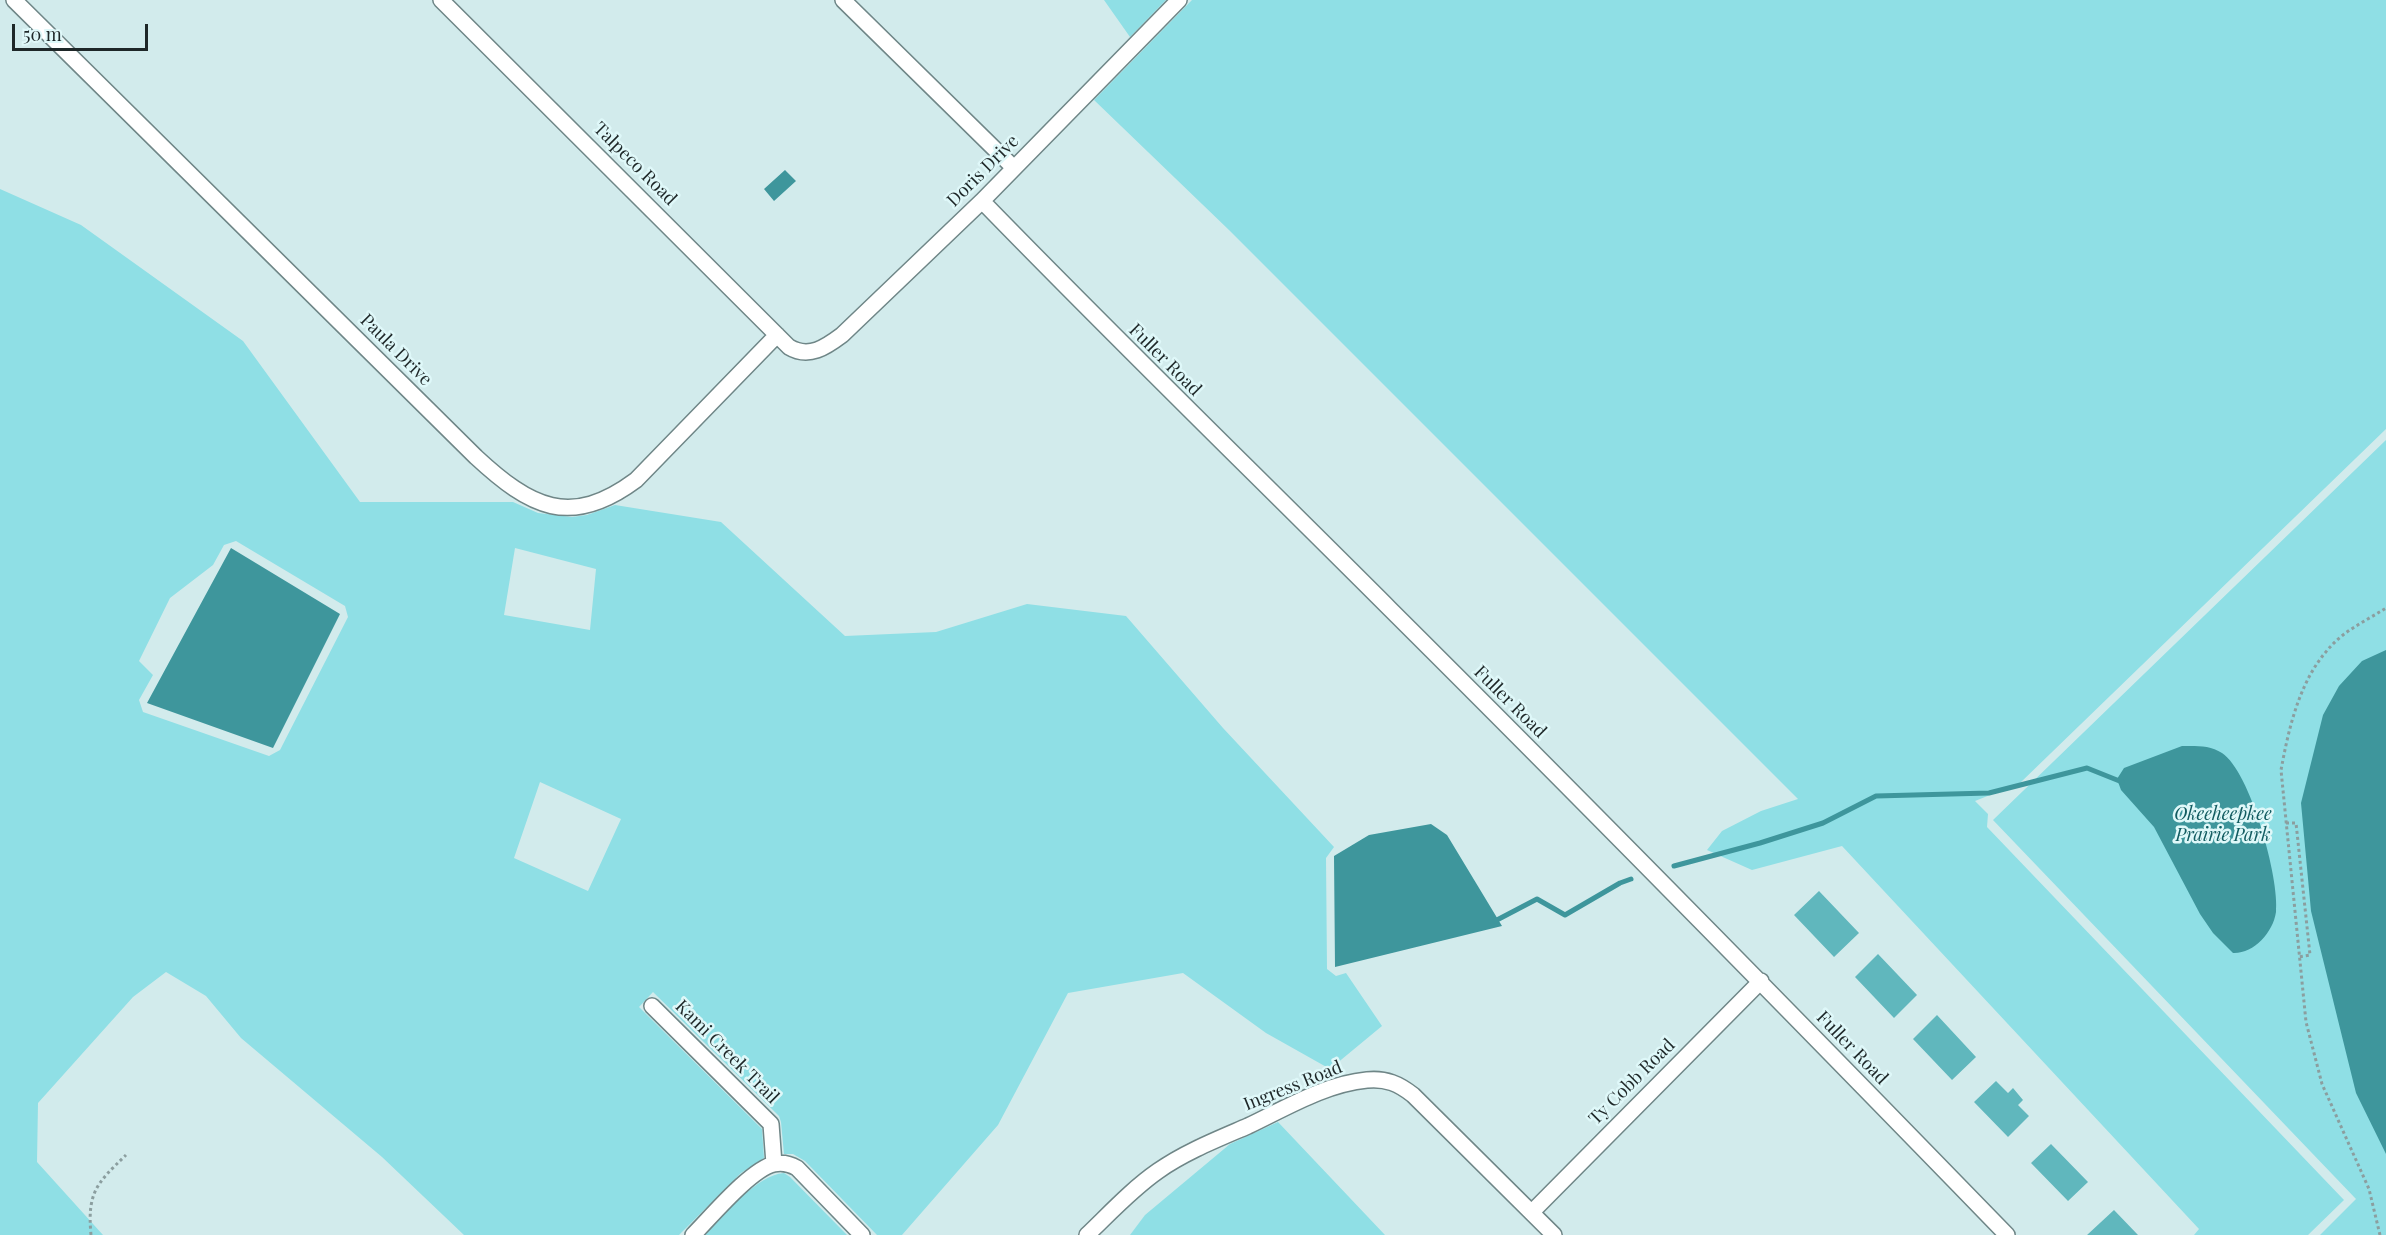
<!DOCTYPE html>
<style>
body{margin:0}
#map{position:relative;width:2386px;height:1235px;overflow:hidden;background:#d2ebec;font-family:"Playfair Display",serif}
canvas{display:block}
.scale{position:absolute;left:12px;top:24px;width:136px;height:27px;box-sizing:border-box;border:3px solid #1e2728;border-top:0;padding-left:8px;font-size:18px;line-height:21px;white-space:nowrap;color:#1e2728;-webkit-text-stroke:4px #dff8f9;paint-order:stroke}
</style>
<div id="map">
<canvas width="2386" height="1235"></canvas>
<div class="scale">50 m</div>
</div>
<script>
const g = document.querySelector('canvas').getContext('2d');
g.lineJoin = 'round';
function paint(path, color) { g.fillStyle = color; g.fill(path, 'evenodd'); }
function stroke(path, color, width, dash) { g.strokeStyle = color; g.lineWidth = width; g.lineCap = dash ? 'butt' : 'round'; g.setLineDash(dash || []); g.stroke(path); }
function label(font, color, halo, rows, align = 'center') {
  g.font = font + ' "Playfair Display",serif'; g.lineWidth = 5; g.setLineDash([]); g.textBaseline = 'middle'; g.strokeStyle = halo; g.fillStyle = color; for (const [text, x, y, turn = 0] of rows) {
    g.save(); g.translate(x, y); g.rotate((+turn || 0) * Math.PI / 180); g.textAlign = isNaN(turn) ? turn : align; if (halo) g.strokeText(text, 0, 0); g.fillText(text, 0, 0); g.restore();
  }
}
paint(new Path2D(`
 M 1104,0 L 1166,0 L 1130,37 Z
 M 1192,0 L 2386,0 L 2386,429 L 2020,783 L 1975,801 L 1988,814 L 1987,827 L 2344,1200 L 2308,1235 L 2194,1235 L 2199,1229 L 1842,846 L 1752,870 L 1707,850 L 1722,831 L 1761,811 L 1798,799 L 1229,230 L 1094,100 Z
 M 0,189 L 81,225 L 243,341 L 360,502 L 513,502 L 538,513 L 572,517 L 587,515 L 615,505 L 721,522 L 845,636 L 936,632 L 1027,604 L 1126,616 L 1223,728 L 1334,847 L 1326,858 L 1327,969 L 1336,976 L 1346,973 L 1382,1026 L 1330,1069 L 1266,1033 L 1183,973 L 1068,993 L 998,1125 L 902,1235 L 877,1235 L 805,1161 L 793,1154 L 784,1154 L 781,1122 L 779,1116 L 653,992 L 639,1007 L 762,1129 L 764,1158 L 741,1173 L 679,1235 L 464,1235 L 382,1157 L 241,1038 L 206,996 L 166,972 L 133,997 L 38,1103 L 37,1162 L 103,1235 L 0,1235 ZM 236,541 L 345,606 L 348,617 L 280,750 L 269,756 L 143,712 L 139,700 L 153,675 L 139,661 L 170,598 L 213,565 L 224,545 ZM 515,548 L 596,569 L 590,630 L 504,615 ZM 540,782 L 621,819 L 588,891 L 514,858 Z
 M 2386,440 L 2386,1235 L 2320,1235 L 2356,1199 L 1993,820 Z
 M 1278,1122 L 1385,1235 L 1130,1235 L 1145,1215 L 1230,1144 Z
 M 784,1173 L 790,1177 L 847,1235 L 705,1235 C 725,1215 756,1175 784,1173 Z`), '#8fdfe5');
paint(new Path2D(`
 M 785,170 L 796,181 L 774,201 L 764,189 Z
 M 231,548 L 340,614 L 273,748 L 147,703 Z
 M 2386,650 L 2386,1154 L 2356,1093 L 2311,911 L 2301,803 L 2323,715 L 2339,686 L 2362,661 Z
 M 2182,746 C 2196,746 2210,745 2222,753 C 2250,771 2280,879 2276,912 C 2273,933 2253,954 2233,953 L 2213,933 L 2200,914 L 2154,827 L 2121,790 L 2117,779 L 2124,768 Z
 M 1431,824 L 1447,835 L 1502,926 L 1335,967 L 1334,856 L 1369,835 Z`), '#3e969c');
stroke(new Path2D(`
 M 1674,866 L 1760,843 L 1823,823 L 1876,796 L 1989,793 L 2087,768 L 2122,782
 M 1495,921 L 1537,899 L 1565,915 L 1620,883 L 1631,879`), '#3e969c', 5);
paint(new Path2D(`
 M 1819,891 L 1859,933 L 1834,957 L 1794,915 Z
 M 1878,954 L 1917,995 L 1894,1018 L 1855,977 Z
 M 1937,1015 L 1976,1057 L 1952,1080 L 1913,1039 Z
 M 1996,1081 L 2008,1093 L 2013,1088 L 2023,1100 L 2018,1105 L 2029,1116 L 2008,1137 L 1974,1102 Z
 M 2051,1144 L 2088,1182 L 2068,1201 L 2031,1163 Z
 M 2114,1210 L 2138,1235 L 2087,1235 Z`), '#60b7bd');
const minor = new Path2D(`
 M 14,0 L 476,457 C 530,507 570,529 636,480 L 777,335
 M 441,0 L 789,347 C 809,359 826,347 842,335 L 982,201 L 1179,0
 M 843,0 L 1014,168
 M 982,201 C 1116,339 1254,473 1390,609 C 1598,816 1803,1025 2007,1235
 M 652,1006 L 771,1124 L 774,1164
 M 1532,1212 L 1761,981
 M 693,1235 C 711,1217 751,1169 774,1164 C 783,1162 790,1164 797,1168 L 862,1235
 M 1087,1235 C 1110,1213 1132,1189 1158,1171 C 1185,1152 1218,1139 1248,1126 C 1286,1108 1325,1084 1367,1080 C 1386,1078 1399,1084 1413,1095 L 1554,1235`);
stroke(minor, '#6f8687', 18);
stroke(new Path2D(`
 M 2286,823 L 2296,823 L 2310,955 L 2298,957
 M 91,1235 C 87,1192 97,1183 126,1155
 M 2380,1235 L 2369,1189 L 2322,1084 L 2306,1022 L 2281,770 C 2290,722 2302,668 2343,635 C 2356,625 2372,617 2386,608`), '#8b9e9f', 3, [3, 3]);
stroke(minor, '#fff', 15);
label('18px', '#1e2728', '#dff8f9', [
 ["Talpeco Road",635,164,45],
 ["Doris Drive",983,171,-45],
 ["Paula Drive",396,350,45],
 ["Fuller Road",1165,360,45],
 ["Fuller Road",1510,702,45],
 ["Fuller Road",1852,1048,46],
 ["Kami Creek Trail",727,1052,45],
 ["Ty Cobb Road",1632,1082,-45],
 ["Ingress Road",1293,1086,-22]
]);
label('italic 18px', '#125c61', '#dff8f9', [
 ["Okeeheepkee",2223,814],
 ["Prairie Park",2223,835]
]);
</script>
